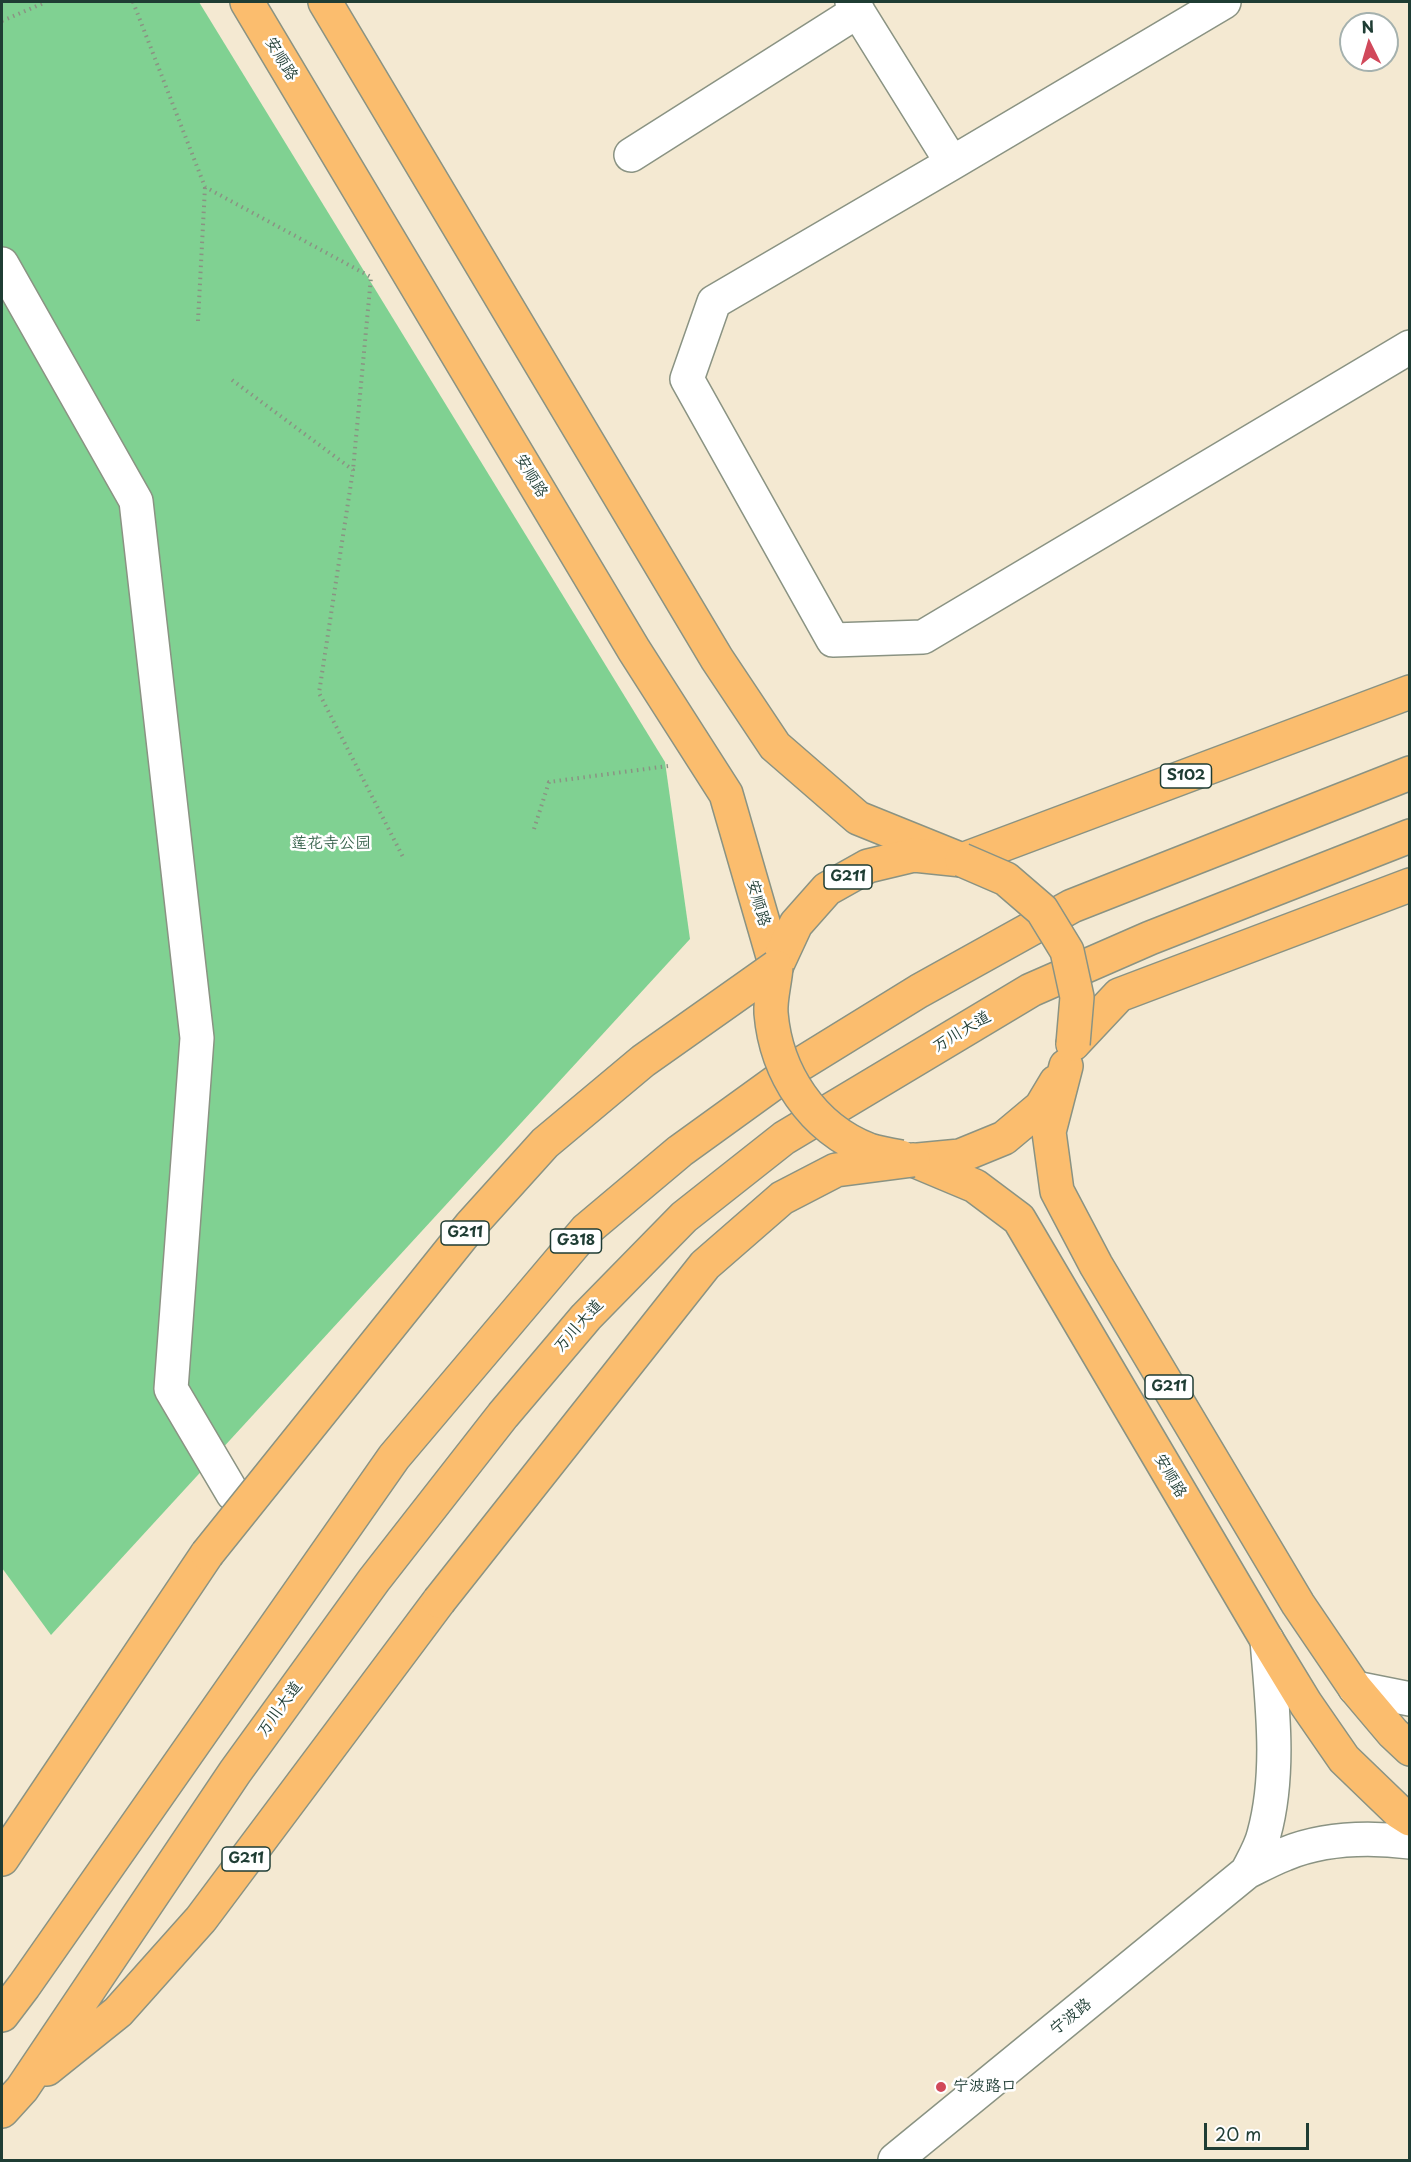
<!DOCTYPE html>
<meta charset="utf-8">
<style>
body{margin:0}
#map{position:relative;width:1411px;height:2162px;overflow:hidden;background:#f4e9d2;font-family:"Playpen Sans",sans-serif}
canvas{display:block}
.frame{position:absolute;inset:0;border:3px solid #1f3d34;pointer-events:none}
.north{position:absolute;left:1339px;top:12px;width:60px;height:60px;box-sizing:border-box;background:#fff;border:2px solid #a5b1ae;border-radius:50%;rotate:355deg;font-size:16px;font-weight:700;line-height:24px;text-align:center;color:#1f3d34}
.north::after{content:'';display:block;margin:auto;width:21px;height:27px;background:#d1495b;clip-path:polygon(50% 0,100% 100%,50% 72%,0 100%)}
.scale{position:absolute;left:1204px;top:2123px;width:105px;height:27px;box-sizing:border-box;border:3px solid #1f3d34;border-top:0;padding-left:8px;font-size:18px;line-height:21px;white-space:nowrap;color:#1f3d34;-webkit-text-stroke:4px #fff;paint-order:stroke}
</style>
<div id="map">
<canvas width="1411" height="2162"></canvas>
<div class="frame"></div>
<div class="north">N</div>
<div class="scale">20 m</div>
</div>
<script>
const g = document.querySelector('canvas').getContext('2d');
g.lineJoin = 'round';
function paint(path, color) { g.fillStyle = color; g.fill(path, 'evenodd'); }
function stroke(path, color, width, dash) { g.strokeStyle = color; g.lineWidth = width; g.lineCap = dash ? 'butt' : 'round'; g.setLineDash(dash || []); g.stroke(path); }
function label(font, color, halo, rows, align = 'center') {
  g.font = font + ' "Playpen Sans","LXGW WenKai TC",sans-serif'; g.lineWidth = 5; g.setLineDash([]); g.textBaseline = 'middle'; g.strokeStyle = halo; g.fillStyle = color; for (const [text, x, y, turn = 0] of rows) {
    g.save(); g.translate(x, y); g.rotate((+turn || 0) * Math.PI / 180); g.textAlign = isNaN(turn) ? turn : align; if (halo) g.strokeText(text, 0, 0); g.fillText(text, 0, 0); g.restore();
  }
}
paint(new Path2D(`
 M 2,2 L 199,2 L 665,762 L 690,939 L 51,1635 L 2,1568 Z`), '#80d192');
const minor = new Path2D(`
 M 852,2 L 952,163
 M 1224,2 L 952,163 L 714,302 L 687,379 L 833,640 L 923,637 L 1410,347
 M 631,155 L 858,11
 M 2,264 L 136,501 L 197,1038 L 171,1389 L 233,1494
 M 1355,1688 L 1410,1699
 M 1247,1872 C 1253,1860 1261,1847 1264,1834 C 1281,1772 1272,1703 1267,1640
 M 895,2160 L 1247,1872 C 1259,1866 1272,1859 1285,1854 C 1324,1838 1368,1837 1410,1842`);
const major = new Path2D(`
 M 247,2 L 634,650 L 726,794 L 776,967
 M 325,2 L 717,659 L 775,746 L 858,818 L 962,860 L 1410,692
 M 1073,1044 L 1119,995 L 1410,885`);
const highway = new Path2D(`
 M 776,967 L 796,924 L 827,889 L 868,866 L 914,855 L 962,860
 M 1066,1066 L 1049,1132 L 1057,1191 L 1096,1265 L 1298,1604 L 1355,1688 L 1393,1733 L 1410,1749
 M 913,1160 L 975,1186 L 1019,1219 L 1267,1640 L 1306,1704 L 1344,1759 L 1399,1812 L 1410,1819
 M 918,1160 L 960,1156 L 1004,1138 L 1041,1107 L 1056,1082
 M 2,1859 L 207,1554
 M 2,2015 L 24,1986 L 394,1457 L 586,1230 L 680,1151 L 799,1065 L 919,991 L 1072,906 L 1410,773
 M 47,2069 L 118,2012 L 201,1919 L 439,1601
 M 2,2111 L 22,2089 L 235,1772 L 374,1580 L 503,1415 L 586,1317 L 684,1217 L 784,1138 L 1031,990 L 1150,938 L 1410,836`);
stroke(minor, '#8a9383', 36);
stroke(major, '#8a9383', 36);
stroke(highway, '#8a9383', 36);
stroke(new Path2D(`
 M 133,2 L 205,187 L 371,277 L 353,470
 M 2,21 L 46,2
 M 198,321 L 205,187
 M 232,380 L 353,470 L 319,693 L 404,859
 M 534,829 L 549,782 L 668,766`), '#8a9383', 4, [1.5, 4.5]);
stroke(minor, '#fff', 33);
stroke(major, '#fbbd6e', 33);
stroke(highway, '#fbbd6e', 33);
const highwayBridge = new Path2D(`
 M 962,860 L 1006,879 L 1042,910 L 1067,951 L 1077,997 L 1073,1044
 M 776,967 C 775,982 770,999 771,1013 C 776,1073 812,1128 869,1150 C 879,1153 890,1155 901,1157
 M 207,1554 L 471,1225 L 545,1143 L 643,1061 L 776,967
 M 439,1601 L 705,1265 L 782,1198 L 836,1170 L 913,1160`);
stroke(highwayBridge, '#8a9383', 36, []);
stroke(highwayBridge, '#fbbd6e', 33);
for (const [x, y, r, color] of [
 [941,2087,6,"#d1495b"]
]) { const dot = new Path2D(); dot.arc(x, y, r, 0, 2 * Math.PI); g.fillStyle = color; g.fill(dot); stroke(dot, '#fff', 2); }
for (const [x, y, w] of [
 [1186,776,51],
 [848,877,48],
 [465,1233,48],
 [576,1241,51],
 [1169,1387,48],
 [246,1859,48]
]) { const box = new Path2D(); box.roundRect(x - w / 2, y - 12, w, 24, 4.5); g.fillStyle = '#fff'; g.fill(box); stroke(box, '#1f3d34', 1.5); }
label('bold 15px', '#1f3d34', null, [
 ["S102",1186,776],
 ["G211",848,877],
 ["G211",465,1233],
 ["G318",576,1241],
 ["G211",1169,1387],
 ["G211",246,1859]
]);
label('16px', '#1f3d34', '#fff', [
 ["安顺路",281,59,59],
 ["安顺路",531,476,59],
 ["安顺路",758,903,74],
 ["万川大道",962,1032,-31],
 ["万川大道",579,1326,-48],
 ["安顺路",1170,1476,60],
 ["万川大道",280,1709,-54],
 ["宁波路",1071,2017,-39]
]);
label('16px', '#37624c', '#fff', [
 ["莲花寺公园",331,844]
]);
label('16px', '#1f3d34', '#fff', [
 ["宁波路口",953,2087]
], 'left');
</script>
